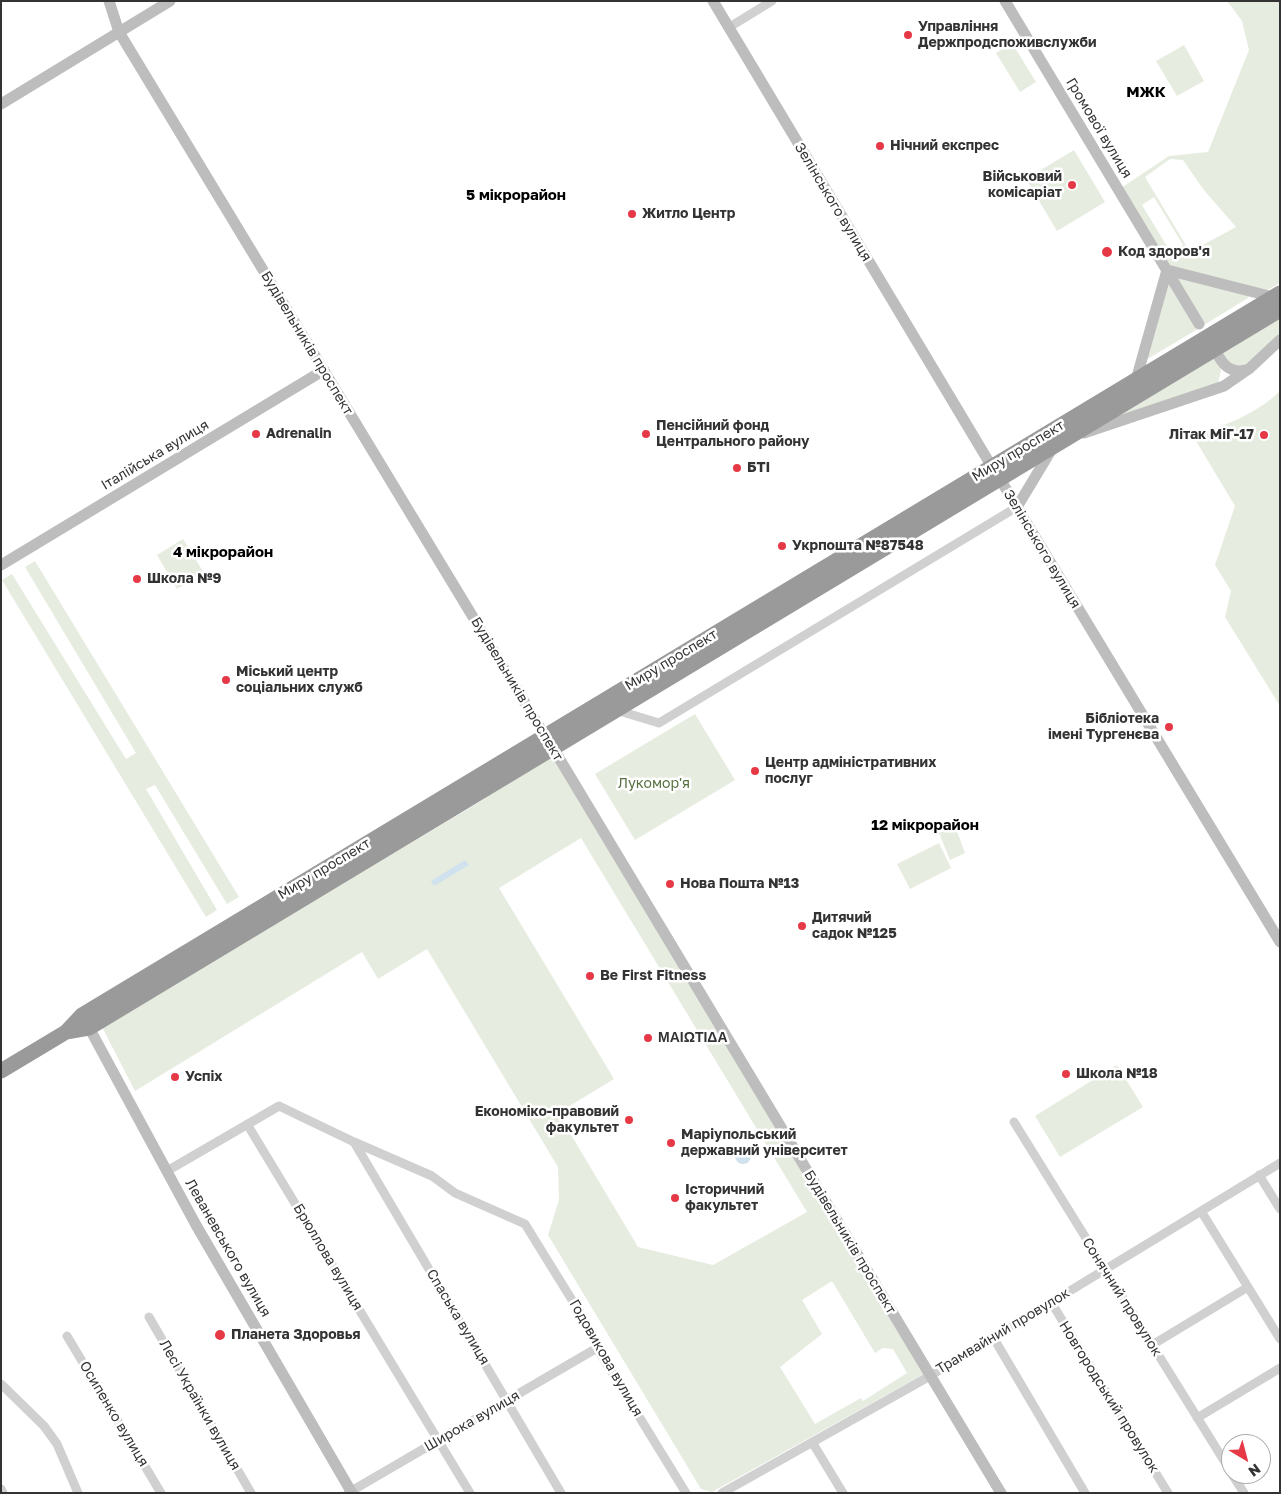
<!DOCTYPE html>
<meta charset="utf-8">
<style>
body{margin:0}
#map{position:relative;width:1281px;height:1494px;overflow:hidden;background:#fff;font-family:"Golos Text",sans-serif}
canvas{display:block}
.frame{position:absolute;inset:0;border:2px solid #333;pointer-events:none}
.north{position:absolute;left:1221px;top:1434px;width:50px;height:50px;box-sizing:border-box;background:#fff;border:1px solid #adadad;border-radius:50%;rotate:143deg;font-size:14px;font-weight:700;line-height:20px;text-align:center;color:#333}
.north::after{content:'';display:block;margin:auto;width:18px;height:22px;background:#e63946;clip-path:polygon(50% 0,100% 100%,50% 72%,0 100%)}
</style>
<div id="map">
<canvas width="1281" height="1494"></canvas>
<div class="frame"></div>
<div class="north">N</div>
</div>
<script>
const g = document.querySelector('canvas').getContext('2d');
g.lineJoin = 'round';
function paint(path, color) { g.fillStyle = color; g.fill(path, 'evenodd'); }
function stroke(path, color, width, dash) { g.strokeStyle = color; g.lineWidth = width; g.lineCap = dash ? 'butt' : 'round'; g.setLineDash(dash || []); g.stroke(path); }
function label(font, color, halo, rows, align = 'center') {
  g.font = font + ' "Golos Text",sans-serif'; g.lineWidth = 5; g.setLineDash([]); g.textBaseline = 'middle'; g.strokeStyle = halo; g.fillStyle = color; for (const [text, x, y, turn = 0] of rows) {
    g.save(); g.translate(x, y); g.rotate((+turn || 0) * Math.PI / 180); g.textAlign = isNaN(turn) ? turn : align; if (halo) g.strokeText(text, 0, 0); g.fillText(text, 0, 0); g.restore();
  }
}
paint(new Path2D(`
 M 1227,1 L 1280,1 L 1280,283 L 1264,292 L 1168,267 L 1121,188 L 1169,156 L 1208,152 L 1249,50 L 1242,21 ZM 1170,159 L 1183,160 L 1203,189 L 1236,227 L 1190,252 L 1145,177 ZM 1154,197 L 1183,245 L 1171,253 L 1142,205 Z
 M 1012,43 L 1036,82 L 1020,92 L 996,53 Z
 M 1184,45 L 1204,81 L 1177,96 L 1156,61 Z
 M 1074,150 L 1105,202 L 1057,231 L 1026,179 Z
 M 1174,276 L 1249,295 L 1248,298 L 1204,325 Z
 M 1168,278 L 1198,329 L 1149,358 L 1145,357 Z
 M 1280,317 L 1280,336 L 1249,365 L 1232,367 L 1220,353 Z
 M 1216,356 L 1221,370 L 1218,383 L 1102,425 Z
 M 1280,391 L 1280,706 L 1225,617 L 1231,591 L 1215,565 L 1235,506 L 1196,441 L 1199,435 C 1227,424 1258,413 1280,391 Z
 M 183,539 L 204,573 L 177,589 L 157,555 Z
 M 35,561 L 239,897 L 227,904 L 155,785 L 146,789 L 217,910 L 206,917 L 2,580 L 12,574 L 126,759 L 136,753 L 25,567 Z
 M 695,714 L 735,780 L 635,840 L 595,774 Z
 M 552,754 L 924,1374 L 712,1492 L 701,1489 L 548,1235 L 559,1200 L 558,1167 L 427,949 L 378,979 L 362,952 L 135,1091 L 102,1027 L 478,803 ZM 581,838 L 807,1212 L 713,1265 L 638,1247 L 558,1113 L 614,1079 L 499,888 ZM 832,1281 L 875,1353 L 883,1348 L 893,1349 L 907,1373 L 863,1401 L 861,1398 L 815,1424 L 780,1367 L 822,1334 L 802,1300 Z
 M 955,826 L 965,853 L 950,860 L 939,833 Z
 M 939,843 L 951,868 L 910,889 L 897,864 Z
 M 1117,1065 L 1143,1107 L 1060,1157 L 1035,1116 Z`), '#e6ecdf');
paint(new Path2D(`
 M 465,860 L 469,865 L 434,886 L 431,881 Z
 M735 1156a8 8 0 1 1 16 0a8 8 0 1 1-16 0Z`), '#cfe2ee');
stroke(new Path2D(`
 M 728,28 L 772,1
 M 616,710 L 659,723 L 1017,507
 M 1014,1122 L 1231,1472
 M 247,1124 L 470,1493
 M 354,1142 L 561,1493
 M 167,1171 L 279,1106 L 354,1142 L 432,1176 L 455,1193 L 525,1224 L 593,1334 L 597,1348 L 686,1493
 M 1259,1175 L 1280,1209
 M 1201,1211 L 1280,1339
 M 1051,1302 L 1168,1493
 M 149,1317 L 251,1493
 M 67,1336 L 161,1493
 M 993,1337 L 1085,1493
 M 1152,1345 L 1248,1287
 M 1,1384 L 44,1426 L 57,1444 L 78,1493
 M 1197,1418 L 1280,1368
 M 812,1442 L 843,1493
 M 1232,1474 L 1244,1493
 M 1,1489 L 3,1493
 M 348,1493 L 597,1348
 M 722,1493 L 930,1376 L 1280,1163`), '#d0d0d0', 9);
stroke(new Path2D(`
 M 109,1 L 119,32 L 545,736
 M 713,1 L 992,467
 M 1005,1 L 1199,324
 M 1,104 L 170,1
 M 1167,270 L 1273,297
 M 1219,357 C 1226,369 1235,374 1249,369
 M 1136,380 L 1167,270
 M 1084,433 L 1224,386 L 1250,368 L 1280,340
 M 1000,479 L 1280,942
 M 1017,507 L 1052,449
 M 1,565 L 324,370
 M 553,748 L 1001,1493
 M 86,1022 L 196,1225 L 352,1493`), '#bdbdbd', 11);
stroke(new Path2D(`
 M 66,1032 L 89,1028 L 1280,310
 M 1,1071 L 66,1032 L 82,1015 L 1280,293`), '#9a9a9a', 15);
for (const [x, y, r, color] of [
 [908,35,5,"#e63946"],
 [880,146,5,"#e63946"],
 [1072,185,5,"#e63946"],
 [632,214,5,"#e63946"],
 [1107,252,6,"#e63946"],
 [256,434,5,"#e63946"],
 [646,434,5,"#e63946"],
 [1264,435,5,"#e63946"],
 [737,468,5,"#e63946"],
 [782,546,5,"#e63946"],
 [137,579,5,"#e63946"],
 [226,680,5,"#e63946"],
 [1169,727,5,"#e63946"],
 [755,771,5,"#e63946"],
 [670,884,5,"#e63946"],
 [802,926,5,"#e63946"],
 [590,976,5,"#e63946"],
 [648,1038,5,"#e63946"],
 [1066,1074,5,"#e63946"],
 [175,1077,5,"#e63946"],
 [629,1120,5,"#e63946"],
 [671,1143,5,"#e63946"],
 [675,1198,5,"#e63946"],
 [220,1335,6,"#e63946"]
]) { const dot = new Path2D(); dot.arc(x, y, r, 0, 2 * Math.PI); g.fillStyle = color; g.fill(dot); stroke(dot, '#fff', 2); }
label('bold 14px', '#333', '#fff', [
 ["Управління",918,27],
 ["Держпродспоживслужби",918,43],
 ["Нічний експрес",890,146],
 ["Військовий",1062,177,"right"],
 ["комісаріат",1062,193,"right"],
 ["Житло Центр",642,214],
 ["Код здоров'я",1118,252],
 ["Пенсійний фонд",656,426],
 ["Центрального району",656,442],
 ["Adrenalin",266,434],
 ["Літак МіГ-17",1254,435,"right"],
 ["БТІ",747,468],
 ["Укрпошта №87548",792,546],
 ["Школа №9",147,579],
 ["Міський центр",236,672],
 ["соціальних служб",236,688],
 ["Бібліотека",1159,719,"right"],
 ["імені Тургенєва",1159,735,"right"],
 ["Центр адміністративних",765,763],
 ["послуг",765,779],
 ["Нова Пошта №13",680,884],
 ["Дитячий",812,918],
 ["садок №125",812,934],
 ["Be First Fitness",600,976],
 ["ΜΑΙΩΤΙΔΑ",658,1038],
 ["Школа №18",1076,1074],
 ["Успіх",185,1077],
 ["Економіко-правовий",619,1112,"right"],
 ["факультет",619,1128,"right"],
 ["Маріупольський",681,1135],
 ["державний університет",681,1151],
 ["Історичний",685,1190],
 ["факультет",685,1206],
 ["Планета Здоровья",231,1335]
], 'left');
label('14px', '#333', '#fff', [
 ["Громової вулиця",1099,128,59],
 ["Зелінського вулиця",833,202,59],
 ["Будівельників проспект",307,343,59],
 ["Миру проспект",1018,451,-31],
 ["Італійська вулиця",155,455,-31],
 ["Зелінського вулиця",1042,549,59],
 ["Миру проспект",671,660,-31],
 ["Будівельників проспект",517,689,59],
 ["Миру проспект",324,869,-31],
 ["Будівельників проспект",850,1242,59],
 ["Леваневського вулиця",228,1248,60],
 ["Брюллова вулиця",328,1257,59],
 ["Сонячний провулок",1122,1297,58],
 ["Спаська вулиця",458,1317,59],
 ["Трамвайний провулок",1003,1331,-31],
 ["Годовикова вулиця",606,1358,60],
 ["Новгородський провулок",1109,1397,58],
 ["Лесі Українки вулиця",200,1405,60],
 ["Осипенко вулиця",114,1414,59],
 ["Широка вулиця",472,1421,-30]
]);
label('14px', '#56703f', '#fff', [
 ["Лукомор'я",654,784]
]);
label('bold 15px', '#000', '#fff', [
 ["МЖК",1146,92],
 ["5 мікрорайон",516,195],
 ["4 мікрорайон",223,552],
 ["12 мікрорайон",925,825]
]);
</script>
